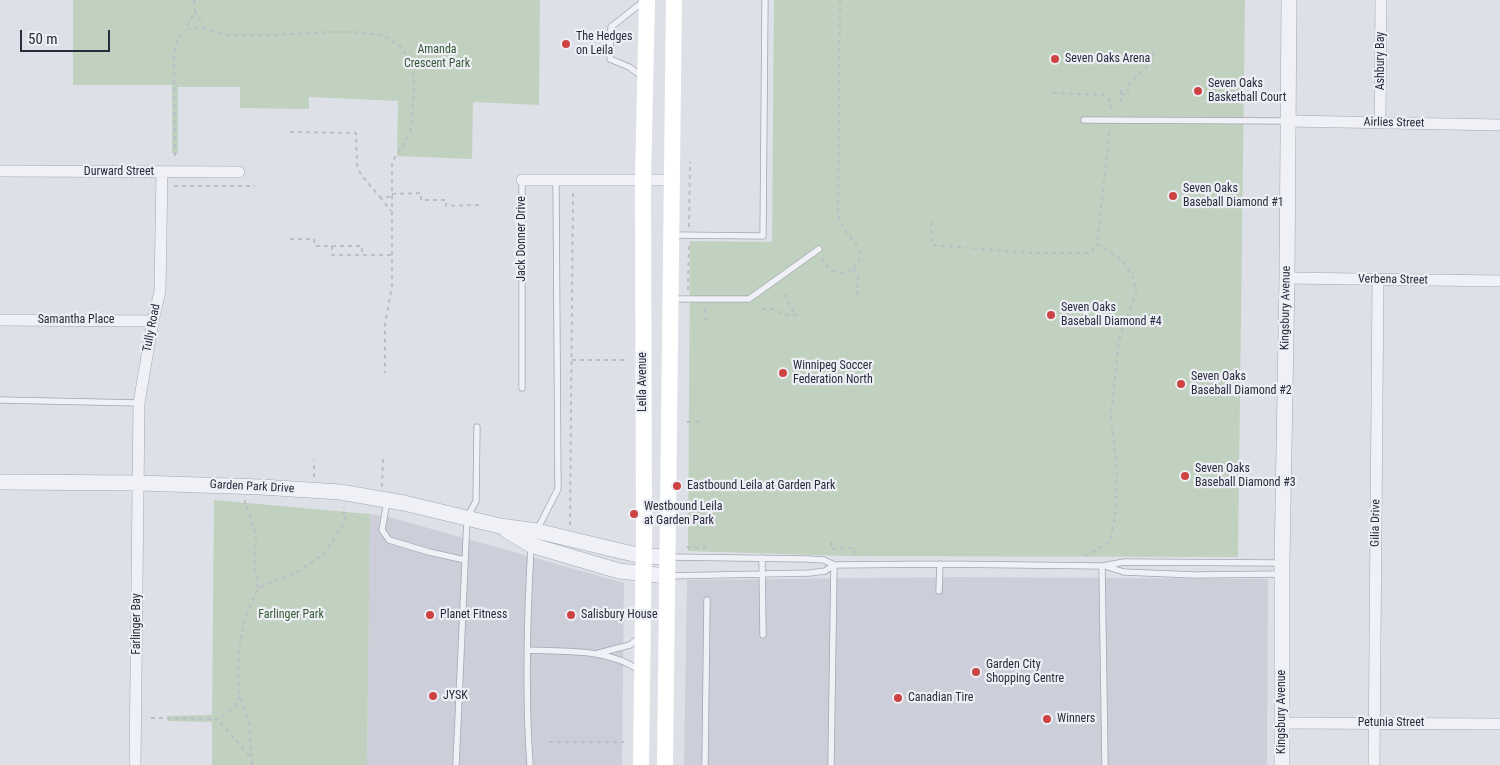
<!DOCTYPE html>
<style>
body{margin:0}
#map{position:relative;width:1500px;height:765px;overflow:hidden;background:#dee0e7;font-family:"Roboto Condensed",sans-serif}
canvas{display:block}
.scale{position:absolute;left:20px;top:30px;width:90px;height:22px;box-sizing:border-box;border:2px solid #272c3e;border-top:0;padding-left:6px;font-size:15px;line-height:18px;white-space:nowrap;color:#272c3e;-webkit-text-stroke:4px #edeff5;paint-order:stroke}
</style>
<div id="map">
<canvas width="1500" height="765"></canvas>
<div class="scale">50 m</div>
</div>
<script>
const g = document.querySelector('canvas').getContext('2d');
g.lineJoin = 'round';
function paint(path, color) { g.fillStyle = color; g.fill(path, 'evenodd'); }
function stroke(path, color, width, dash) { g.strokeStyle = color; g.lineWidth = width; g.lineCap = dash ? 'butt' : 'round'; g.setLineDash(dash || []); g.stroke(path); }
function label(font, color, halo, rows, align = 'center') {
  g.font = font + ' "Roboto Condensed",sans-serif'; g.lineWidth = 4.5; g.setLineDash([]); g.textBaseline = 'middle'; g.strokeStyle = halo; g.fillStyle = color; for (const [text, x, y, turn = 0] of rows) {
    g.save(); g.translate(x, y); g.rotate((+turn || 0) * Math.PI / 180); g.textAlign = isNaN(turn) ? turn : align; if (halo) g.strokeText(text, 0, 0); g.fillText(text, 0, 0); g.restore();
  }
}
paint(new Path2D(`
 M 370,514 L 389,517 L 624,583 L 622,765 L 367,765 Z
 M 958,577 L 1268,579 L 1267,765 L 684,765 L 687,580 Z`), '#cccfd9');
paint(new Path2D(`
 M 73,0 L 540,0 L 539,105 L 473,102 L 472,159 L 397,156 L 398,101 L 309,97 L 309,109 L 240,108 L 240,87 L 178,87 L 178,154 L 172,153 L 172,85 L 73,85 Z
 M 774,0 L 1245,0 L 1238,557 L 847,556 L 688,551 L 690,241 L 772,242 Z
 M 214,500 L 370,514 L 367,765 L 212,765 L 212,722 L 167,721 L 167,716 L 212,715 Z`), '#c1d1bf');
const service = new Path2D(`
 M 643,77 L 629,67 L 610,59 L 611,27 L 645,0
 M 1084,120 L 1286,121
 M 522,180 L 522,388
 M 674,235 L 763,236 L 765,0
 M 673,299 L 749,299 L 819,249
 M 0,400 L 139,403
 M 387,501 L 382,530 L 389,540 L 429,552 L 465,560
 M 537,530 L 558,489 L 556,180
 M 669,557 L 808,559 L 824,560 L 834,565 L 940,564 L 1102,566 L 1124,562 L 1280,563
 M 762,558 L 763,635
 M 1102,566 L 1105,765
 M 1105,566 L 1124,572 L 1195,575 L 1282,574
 M 668,576 L 810,573 L 825,571 L 834,565
 M 939,591 L 940,564
 M 528,650 C 565,652 607,648 639,670
 M 599,653 L 630,645 L 639,638
 M 456,765 L 467,518 L 476,501 L 477,427
 M 530,765 C 525,693 527,618 531,546
 M 705,765 L 707,600
 M 831,765 L 834,565`);
const minor = new Path2D(`
 M 1288,121 L 1500,125
 M 1380,123 L 1381,0
 M 0,171 L 239,172
 M 522,180 L 672,180
 M 1287,278 L 1500,281
 M 0,320 L 153,321
 M 1282,723 L 1500,724
 M 135,765 L 139,403 L 153,321 L 160,291 L 162,172
 M 1374,765 L 1378,280`);
const tertiary = new Path2D(`
 M 0,482 L 138,483 L 261,487 L 340,492 L 404,503 L 500,526 L 537,531 L 620,551 L 643,556 L 667,557
 M 506,530 L 531,545 L 619,571 L 667,576
 M 1282,765 L 1282,563 L 1287,278 L 1289,0`);
stroke(service, '#a3a6b1', 7);
stroke(minor, '#a3a6b1', 12);
stroke(tertiary, '#a3a6b1', 16);
stroke(new Path2D(`
 M 194,0 L 195,11 L 186,29 L 204,28 L 225,35 L 277,35 L 327,32 L 353,32 L 382,35 L 399,45 L 407,56 L 413,67 L 414,93 L 411,129 L 406,141 L 392,162 L 392,286 L 385,324 L 385,373
 M 195,11 L 204,28
 M 1121,90 L 1121,102
 M 1053,93 L 1105,95 L 1111,102 L 1111,111
 M 1121,94 L 1128,94 L 1128,84 L 1152,62 L 1154,51
 M 290,132 L 356,133 L 357,165 L 361,175 L 380,197 L 392,197
 M 175,156 L 174,58 C 175,46 176,37 186,30
 M 174,186 L 255,186
 M 392,194 L 421,193 L 421,200 L 446,200 L 446,206 L 479,205
 M 380,197 L 391,211
 M 931,222 L 932,245 L 1031,253 L 1091,253 L 1097,244
 M 689,227 L 690,162
 M 290,239 L 314,239 L 315,246 L 332,246 L 332,255 L 392,255
 M 332,246 L 362,246 L 362,255
 M 822,258 C 824,263 827,267 831,270 C 843,278 859,269 860,255 C 860,244 849,238 844,229 C 841,225 840,220 838,215 L 840,0
 M 853,269 L 858,275 L 857,296
 M 688,290 L 689,244
 M 785,294 L 788,303 L 795,314
 M 705,309 L 706,323
 M 762,309 L 772,309 L 786,315 L 798,315
 M 572,360 L 627,360
 M 687,422 L 701,421
 M 314,477 L 314,460
 M 382,487 L 383,459
 M 245,500 L 245,506 L 247,506 L 256,535 L 255,567 L 258,588
 M 570,525 L 573,192
 M 831,542 L 831,549 L 854,548 L 854,555
 M 687,547 L 704,548 L 704,540
 M 1085,556 L 1110,542 L 1115,517 L 1117,470 L 1111,415 L 1119,340 L 1136,293 L 1133,277 L 1122,260 L 1097,244 L 1110,128
 M 240,696 C 235,708 227,715 216,719 L 229,732 L 251,758
 M 151,718 L 216,719
 M 549,742 L 624,742
 M 252,765 L 249,722 L 240,696 L 238,681 L 239,649 L 245,618 L 258,588 L 299,571 L 324,554 L 344,523 L 346,513 L 343,513 L 344,507`), '#bcbec6', 2, [4, 4]);
stroke(service, '#f0f1f6', 5.5);
stroke(minor, '#f0f1f6', 11);
stroke(tertiary, '#f0f1f6', 15);
stroke(new Path2D(`
 M 641,765 L 644,536 L 643,180 L 647,0
 M 665,765 L 674,0`), '#fff', 16);
for (const [x, y, r, color] of [
 [566,44,5,"#cd4342"],
 [1055,59,5,"#cd4342"],
 [1198,91,5,"#cd4342"],
 [1173,196,5,"#cd4342"],
 [1051,315,5,"#cd4342"],
 [783,373,5,"#cd4342"],
 [1181,384,5,"#cd4342"],
 [1185,476,5,"#cd4342"],
 [677,486,5,"#cd4342"],
 [634,514,5,"#cd4342"],
 [430,615,5,"#cd4342"],
 [571,615,5,"#cd4342"],
 [976,672,5,"#cd4342"],
 [433,696,5,"#cd4342"],
 [898,698,5,"#cd4342"],
 [1047,719,5,"#cd4342"]
]) { const dot = new Path2D(); dot.arc(x, y, r, 0, 2 * Math.PI); g.fillStyle = color; g.fill(dot); stroke(dot, '#edeff5', 2); }
label('12px', '#272c3e', '#edeff5', [
 ["The Hedges",576,37],
 ["on Leila",576,51],
 ["Seven Oaks Arena",1065,59],
 ["Seven Oaks",1208,84],
 ["Basketball Court",1208,98],
 ["Seven Oaks",1183,189],
 ["Baseball Diamond #1",1183,203],
 ["Seven Oaks",1061,308],
 ["Baseball Diamond #4",1061,322],
 ["Winnipeg Soccer",793,366],
 ["Federation North",793,380],
 ["Seven Oaks",1191,377],
 ["Baseball Diamond #2",1191,391],
 ["Seven Oaks",1195,469],
 ["Baseball Diamond #3",1195,483],
 ["Eastbound Leila at Garden Park",687,486],
 ["Westbound Leila",644,507],
 ["at Garden Park",644,521],
 ["Planet Fitness",440,615],
 ["Salisbury House",581,615],
 ["Garden City",986,665],
 ["Shopping Centre",986,679],
 ["JYSK",443,696],
 ["Canadian Tire",908,698],
 ["Winners",1057,719]
], 'left');
label('12px', '#365935', '#edeff5', [
 ["Amanda",437,50],
 ["Crescent Park",437,64],
 ["Farlinger Park",291,615]
]);
label('12px', '#272c3e', '#edeff5', [
 ["Ashbury Bay",1381,61,-90],
 ["Airlies Street",1394,123,1],
 ["Durward Street",119,172],
 ["Jack Donner Drive",522,239,-90],
 ["Verbena Street",1393,280,1],
 ["Kingsbury Avenue",1286,308,-89],
 ["Samantha Place",76,320],
 ["Tully Road",152,328,-79],
 ["Leila Avenue",643,382,-90],
 ["Garden Park Drive",252,487,3],
 ["Gilia Drive",1376,523,-89],
 ["Farlinger Bay",137,624,-90],
 ["Kingsbury Avenue",1282,712,-90],
 ["Petunia Street",1391,723]
]);
</script>
